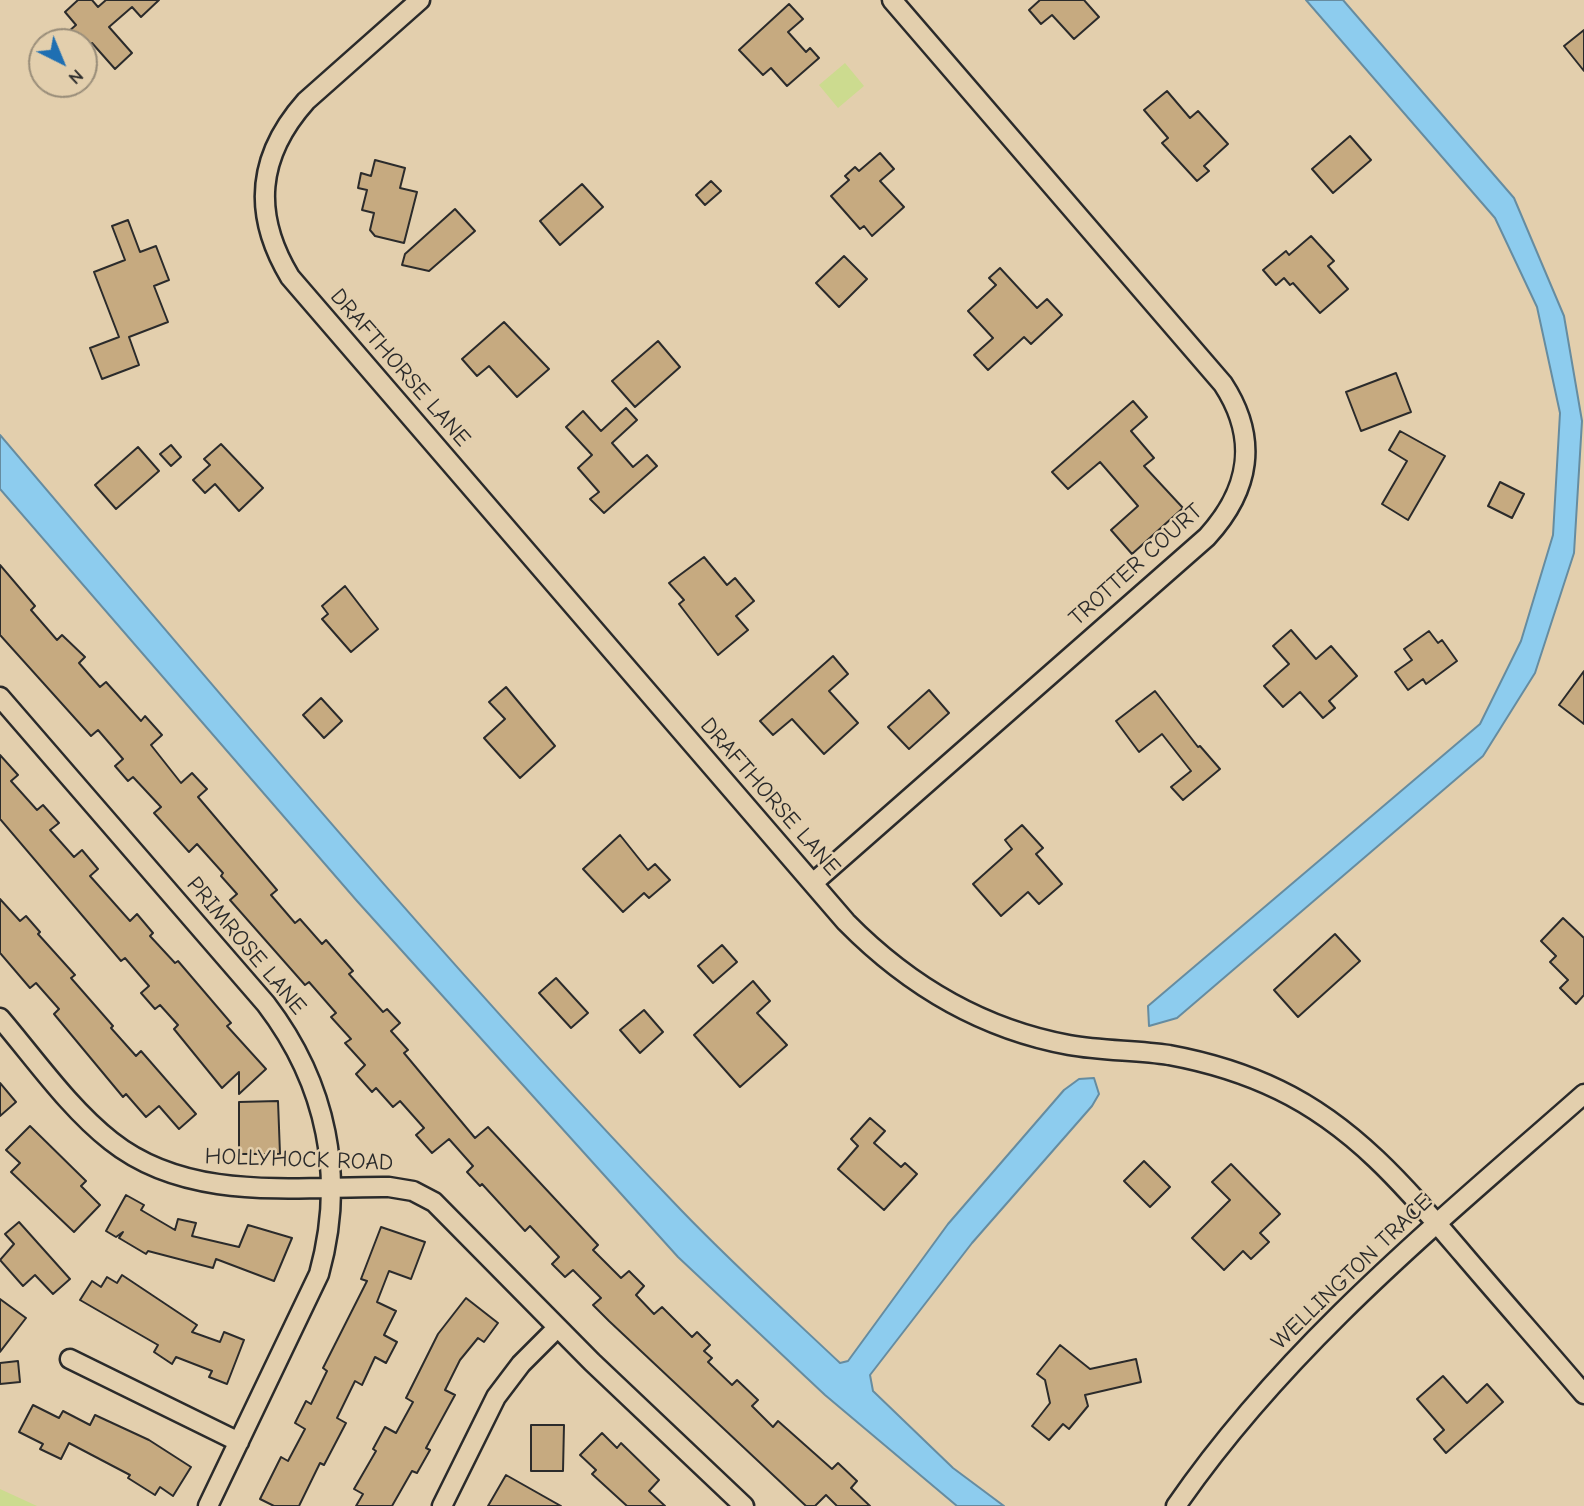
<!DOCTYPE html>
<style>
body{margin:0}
#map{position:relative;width:1584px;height:1506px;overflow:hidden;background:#e3cfad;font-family:"Comic Neue",sans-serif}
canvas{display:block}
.north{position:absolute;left:28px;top:28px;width:70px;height:70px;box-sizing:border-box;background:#e3cfad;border:2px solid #998d79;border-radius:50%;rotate:137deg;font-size:19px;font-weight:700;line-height:28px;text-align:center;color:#2b2b2b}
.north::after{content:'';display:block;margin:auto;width:24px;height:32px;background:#1f6fb2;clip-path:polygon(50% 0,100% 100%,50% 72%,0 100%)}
</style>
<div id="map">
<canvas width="1584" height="1506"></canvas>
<div class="north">N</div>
</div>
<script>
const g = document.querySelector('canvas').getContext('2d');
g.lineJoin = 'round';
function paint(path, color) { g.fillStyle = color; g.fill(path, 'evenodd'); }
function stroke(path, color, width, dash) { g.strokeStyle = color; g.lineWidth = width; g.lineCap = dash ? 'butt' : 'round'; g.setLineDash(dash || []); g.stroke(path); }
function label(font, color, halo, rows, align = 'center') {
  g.font = font + ' "Comic Neue",sans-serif'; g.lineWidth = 5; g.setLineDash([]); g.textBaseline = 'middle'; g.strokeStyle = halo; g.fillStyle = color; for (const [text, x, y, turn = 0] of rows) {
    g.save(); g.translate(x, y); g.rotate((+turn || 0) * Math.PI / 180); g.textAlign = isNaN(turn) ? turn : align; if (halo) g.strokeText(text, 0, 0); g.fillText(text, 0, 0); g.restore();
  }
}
paint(new Path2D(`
 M 845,63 L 864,86 L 838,108 L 819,85 Z
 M 0,1489 L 37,1506 L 0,1506 Z`), '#ccdb8f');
const water = new Path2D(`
 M 1306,0 L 1343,0 L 1514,198 L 1564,316 L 1582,421 L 1574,553 L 1535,673 L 1483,756 L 1177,1018 L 1149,1026 L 1148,1006 L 1480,724 L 1521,641 L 1553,535 L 1560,413 L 1537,307 L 1495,218 Z
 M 0,435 C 223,697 443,962 681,1210 C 732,1263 787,1313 840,1363 L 848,1361 L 948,1224 L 1064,1090 L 1079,1079 L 1094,1078 L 1099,1094 L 1092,1106 L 972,1243 L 870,1375 L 873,1391 L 953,1468 L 1004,1506 L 957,1506 L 825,1395 L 678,1257 L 357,901 L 0,489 Z`);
paint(water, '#8dccee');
stroke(water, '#668ca0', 2);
const building = new Path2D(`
 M 78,0 L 92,0 L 98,7 L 106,0 L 159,0 L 141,17 L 132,7 L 109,27 L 132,53 L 115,69 L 92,43 L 84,50 L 84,42 L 70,42 L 68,32 L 76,25 L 65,12 Z
 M 1040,0 L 1084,0 L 1099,17 L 1074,39 L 1052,15 L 1041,24 L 1029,10 Z
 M 789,4 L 803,19 L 788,32 L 806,52 L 810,48 L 819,58 L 787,86 L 771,68 L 763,75 L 739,50 Z
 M 1584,30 L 1584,71 L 1564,46 Z
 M 1167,91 L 1190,118 L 1198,111 L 1228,144 L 1204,166 L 1209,171 L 1197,181 L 1162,143 L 1168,138 L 1144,110 Z
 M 1350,136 L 1371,160 L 1333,193 L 1312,169 Z
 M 880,153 L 894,169 L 880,181 L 904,207 L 872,236 L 864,226 L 860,229 L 831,196 L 849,180 L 845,176 L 855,167 L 859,171 Z
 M 375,160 L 405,168 L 400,188 L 417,192 L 404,243 L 375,236 L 370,230 L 374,213 L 362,210 L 367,190 L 358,188 L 361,173 L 371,176 Z
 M 711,181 L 721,191 L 705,205 L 696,195 Z
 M 582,184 L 603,207 L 560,245 L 540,221 Z
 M 455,209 L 475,231 L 429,271 L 402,265 L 405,254 Z
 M 128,220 L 140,252 L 156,246 L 169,280 L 154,286 L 168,322 L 129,337 L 139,365 L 102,379 L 90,348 L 119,337 L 94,272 L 125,260 L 112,226 Z
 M 1311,236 L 1334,261 L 1328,266 L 1348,289 L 1320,313 L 1293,283 L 1290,285 L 1284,278 L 1276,285 L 1263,270 L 1286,251 L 1289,255 Z
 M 844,256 L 867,279 L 839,307 L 816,283 Z
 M 1000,268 L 1037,308 L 1047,299 L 1062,315 L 1031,344 L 1024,337 L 988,370 L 974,355 L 993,338 L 968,311 L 996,285 L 989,278 Z
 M 504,322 L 549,369 L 517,397 L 489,366 L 477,376 L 462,359 Z
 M 658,341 L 680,367 L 635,407 L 612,381 Z
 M 1396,373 L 1411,412 L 1361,431 L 1346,392 Z
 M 1133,401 L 1147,417 L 1131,431 L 1154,458 L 1144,466 L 1183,508 L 1132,554 L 1111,530 L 1138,506 L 1100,462 L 1068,489 L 1052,472 Z
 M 626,408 L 637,420 L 612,443 L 633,467 L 647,455 L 657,466 L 604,513 L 590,499 L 599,492 L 578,468 L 592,455 L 566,427 L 583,411 L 601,431 Z
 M 1400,431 L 1445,456 L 1408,520 L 1382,504 L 1407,461 L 1389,450 Z
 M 221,444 L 263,488 L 239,511 L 215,484 L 205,493 L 193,480 L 210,465 L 204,459 Z
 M 171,445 L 181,457 L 171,466 L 160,454 Z
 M 138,447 L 159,471 L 116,509 L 95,485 Z
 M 1500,482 L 1524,494 L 1512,518 L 1488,506 Z
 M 704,557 L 727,585 L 735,578 L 754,601 L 736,616 L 748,630 L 718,655 L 679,604 L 684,600 L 669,583 Z
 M 0,565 L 35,606 L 31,610 L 57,640 L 62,635 L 85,657 L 79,663 L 100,687 L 106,682 L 141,721 L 145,716 L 162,735 L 151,745 L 181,783 L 192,773 L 207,789 L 198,797 L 277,890 L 271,895 L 295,923 L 300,919 L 322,944 L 326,940 L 353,971 L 349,974 L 383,1012 L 387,1009 L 400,1023 L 391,1031 L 408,1050 L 404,1053 L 475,1138 L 488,1127 L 598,1245 L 593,1250 L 621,1278 L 629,1271 L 644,1286 L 636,1295 L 654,1314 L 662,1307 L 692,1337 L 697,1332 L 710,1345 L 704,1351 L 712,1358 L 708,1362 L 732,1385 L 737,1380 L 758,1400 L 752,1406 L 773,1427 L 778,1421 L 832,1469 L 838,1463 L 857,1481 L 851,1488 L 870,1506 L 837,1506 L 826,1495 L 815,1506 L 806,1506 L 609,1321 L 593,1305 L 601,1298 L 573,1270 L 565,1277 L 552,1264 L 559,1257 L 530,1226 L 525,1231 L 482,1184 L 480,1186 L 467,1172 L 473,1166 L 449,1139 L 432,1153 L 416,1135 L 424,1128 L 400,1101 L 393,1107 L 376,1088 L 372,1092 L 356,1074 L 365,1065 L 345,1043 L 351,1039 L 331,1017 L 336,1013 L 309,982 L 305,985 L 230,900 L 237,894 L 221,876 L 223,873 L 197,844 L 189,852 L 154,813 L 161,807 L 133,777 L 128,781 L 115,766 L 123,759 L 98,730 L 91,736 L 0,635 Z
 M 345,586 L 378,629 L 351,652 L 322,619 L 328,614 L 322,606 Z
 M 1291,630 L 1316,659 L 1331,646 L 1357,676 L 1329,701 L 1335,708 L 1323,718 L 1300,692 L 1283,707 L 1264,686 L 1289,664 L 1273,646 Z
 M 1429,631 L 1438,643 L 1442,640 L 1457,661 L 1426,684 L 1423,679 L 1408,690 L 1395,672 L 1412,660 L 1404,649 Z
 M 833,656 L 848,674 L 829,691 L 858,723 L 824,754 L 792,719 L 773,735 L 760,721 Z
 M 1584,671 L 1584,724 L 1559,705 Z
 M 506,687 L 555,746 L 520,778 L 484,738 L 505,719 L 489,702 Z
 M 929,690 L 949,713 L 909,749 L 888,727 Z
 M 1155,691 L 1198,747 L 1200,746 L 1220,769 L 1183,800 L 1171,787 L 1191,771 L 1162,734 L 1139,752 L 1116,721 Z
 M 321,698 L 342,721 L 324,738 L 303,715 Z
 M 0,755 L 18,775 L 11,781 L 37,810 L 43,805 L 59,823 L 50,830 L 74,857 L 82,850 L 98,869 L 90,876 L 130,921 L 137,914 L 153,933 L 150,936 L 175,963 L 178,961 L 231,1023 L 227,1026 L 266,1069 L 239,1094 L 239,1072 L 222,1088 L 174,1029 L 178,1025 L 160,1005 L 155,1009 L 141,993 L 149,986 L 125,958 L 121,961 L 0,819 Z
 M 1022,825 L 1043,848 L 1036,854 L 1062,884 L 1039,904 L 1028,892 L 1001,916 L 973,884 L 1012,849 L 1005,840 Z
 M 620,835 L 648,870 L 655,864 L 670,880 L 649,898 L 644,893 L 623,912 L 583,869 Z
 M 0,899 L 20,921 L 26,916 L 40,932 L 38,934 L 75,975 L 71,978 L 113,1026 L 111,1028 L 136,1056 L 141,1051 L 196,1114 L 179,1129 L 159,1106 L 146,1117 L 126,1094 L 123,1097 L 54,1014 L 59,1009 L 36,983 L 30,988 L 0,953 Z
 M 1563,918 L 1584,938 L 1584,995 L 1576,1004 L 1560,988 L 1568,980 L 1550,962 L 1556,956 L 1541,941 Z
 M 1335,934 L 1360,961 L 1298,1017 L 1274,990 Z
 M 722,945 L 737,962 L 713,983 L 698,966 Z
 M 556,978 L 588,1013 L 571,1028 L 539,993 Z
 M 753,981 L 770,1001 L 757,1013 L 787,1045 L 740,1087 L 694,1035 Z
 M 644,1010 L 663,1032 L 640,1053 L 620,1030 Z
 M 0,1083 L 16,1102 L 0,1116 Z
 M 278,1101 L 280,1154 L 239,1154 L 239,1102 Z
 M 870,1118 L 885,1131 L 874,1143 L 901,1167 L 905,1163 L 917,1174 L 884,1210 L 838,1169 L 858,1146 L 851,1139 Z
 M 30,1126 L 86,1181 L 81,1186 L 100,1205 L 74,1232 L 11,1172 L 20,1163 L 6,1150 Z
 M 1144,1161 L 1170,1187 L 1150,1207 L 1124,1181 Z
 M 1231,1164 L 1280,1214 L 1260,1233 L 1269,1242 L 1251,1259 L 1243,1251 L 1224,1270 L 1192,1238 L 1230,1200 L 1212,1182 Z
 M 126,1195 L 144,1205 L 141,1210 L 175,1230 L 178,1219 L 196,1223 L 192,1236 L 239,1247 L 248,1225 L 292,1238 L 274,1281 L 216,1259 L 213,1268 L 148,1251 L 146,1254 L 119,1238 L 123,1232 L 116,1237 L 106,1231 Z
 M 19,1222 L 70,1279 L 53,1294 L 35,1275 L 23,1286 L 0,1260 L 14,1244 L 5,1234 Z
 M 381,1227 L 425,1242 L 411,1279 L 389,1271 L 377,1302 L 396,1311 L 384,1335 L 397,1342 L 386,1363 L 375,1357 L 362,1385 L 355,1381 L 337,1418 L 346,1423 L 324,1465 L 320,1463 L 299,1506 L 274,1506 L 260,1499 L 281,1457 L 288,1461 L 305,1429 L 295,1423 L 306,1401 L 311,1404 L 327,1371 L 323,1368 L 367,1281 L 361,1279 Z
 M 122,1275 L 197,1325 L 192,1332 L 220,1342 L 224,1332 L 244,1340 L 227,1384 L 209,1377 L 212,1371 L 176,1357 L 172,1364 L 154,1352 L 158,1345 L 80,1300 L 92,1281 L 101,1287 L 107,1277 L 117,1283 Z
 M 466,1298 L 498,1323 L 484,1342 L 478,1338 L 460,1360 L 445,1390 L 455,1395 L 426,1448 L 430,1450 L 417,1473 L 412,1471 L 392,1506 L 356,1506 L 363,1494 L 354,1489 L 376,1451 L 373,1449 L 385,1427 L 396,1433 L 413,1402 L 406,1398 L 438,1334 Z
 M 0,1299 L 26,1318 L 0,1352 Z
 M 1060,1345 L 1090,1369 L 1136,1359 L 1141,1382 L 1085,1395 L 1088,1406 L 1069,1429 L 1063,1424 L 1049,1440 L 1032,1426 L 1050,1403 L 1045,1380 L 1037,1374 Z
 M 18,1361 L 20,1382 L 0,1384 L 0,1363 Z
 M 1443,1376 L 1467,1403 L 1487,1384 L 1503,1402 L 1446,1453 L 1434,1439 L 1444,1430 L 1417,1399 Z
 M 33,1405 L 59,1418 L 63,1411 L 90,1425 L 95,1415 L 149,1440 L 191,1467 L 173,1496 L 160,1487 L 155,1495 L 128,1478 L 130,1475 L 69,1443 L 61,1459 L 40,1449 L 43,1444 L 19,1432 Z
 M 531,1425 L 564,1425 L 563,1471 L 531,1471 Z
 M 602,1433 L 617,1448 L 621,1443 L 659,1480 L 649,1491 L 665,1506 L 627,1506 L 592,1474 L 596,1470 L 580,1455 Z
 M 506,1475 L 561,1506 L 488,1506 Z`);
paint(building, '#c6aa80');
stroke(building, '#2b2b2b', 2);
const minor = new Path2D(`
 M 420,0 L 306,101 C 257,156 252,214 290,277 L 846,922 C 907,984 982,1029 1069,1045 C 1102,1051 1136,1050 1169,1055 C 1207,1062 1244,1073 1279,1090 C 1356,1127 1409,1191 1463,1254 C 1503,1301 1544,1347 1584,1394
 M 0,697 L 266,1004 C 327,1084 346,1177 319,1274 L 208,1506
 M 813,883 L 1207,537 C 1250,490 1259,439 1223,384 L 892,0
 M 0,1018 C 35,1059 69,1108 111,1141 C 189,1203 296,1186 389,1187 L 413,1191 L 434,1202 L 592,1362 L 744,1506
 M 70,1359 L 239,1442
 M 442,1506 L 496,1397 L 521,1364 L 557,1328
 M 1176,1506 C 1287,1345 1439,1222 1584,1094`);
stroke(minor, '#2b2b2b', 23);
stroke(minor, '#e3cfad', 18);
label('23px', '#2b2b2b', '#e3cfad', [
 ["DRAFTHORSE LANE",400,368,49],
 ["TROTTER COURT",1136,565,-42],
 ["DRAFTHORSE LANE",770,797,49],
 ["PRIMROSE LANE",246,946,50],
 ["HOLLYHOCK ROAD",299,1160,2],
 ["WELLINGTON TRACE",1352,1272,-44]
]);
</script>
